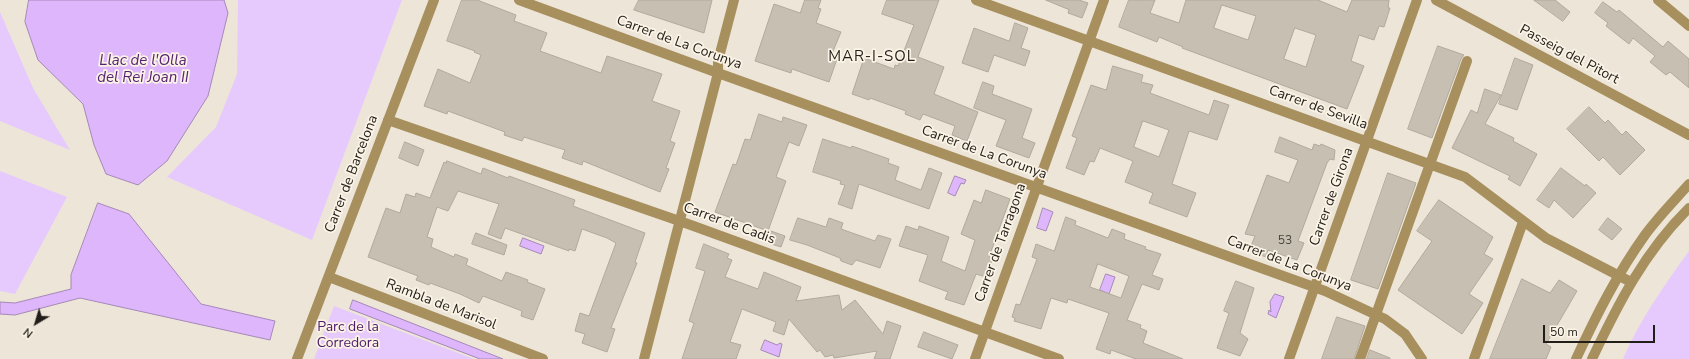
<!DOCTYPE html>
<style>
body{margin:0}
#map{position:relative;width:1689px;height:359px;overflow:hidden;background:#ede6d8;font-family:"Nunito Sans",sans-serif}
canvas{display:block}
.north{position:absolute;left:16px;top:303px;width:40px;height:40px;-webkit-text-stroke:3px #fbf3e5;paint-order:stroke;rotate:218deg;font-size:11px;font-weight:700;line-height:16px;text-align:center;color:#211e19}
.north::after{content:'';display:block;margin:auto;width:14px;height:18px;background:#211e19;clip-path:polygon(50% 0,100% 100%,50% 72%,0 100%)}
.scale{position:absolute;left:1543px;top:325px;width:112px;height:18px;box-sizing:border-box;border:2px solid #211e19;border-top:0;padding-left:5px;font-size:12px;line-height:14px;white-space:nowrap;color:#211e19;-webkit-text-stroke:3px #fbf3e5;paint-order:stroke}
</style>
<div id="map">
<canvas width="1689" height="359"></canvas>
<div class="north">N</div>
<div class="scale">50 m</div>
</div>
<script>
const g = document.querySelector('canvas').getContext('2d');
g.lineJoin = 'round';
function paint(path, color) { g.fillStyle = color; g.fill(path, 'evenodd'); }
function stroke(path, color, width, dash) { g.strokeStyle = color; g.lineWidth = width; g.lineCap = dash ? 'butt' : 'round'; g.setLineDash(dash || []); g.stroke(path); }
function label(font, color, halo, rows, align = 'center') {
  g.font = font + ' "Nunito Sans",sans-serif'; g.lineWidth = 3.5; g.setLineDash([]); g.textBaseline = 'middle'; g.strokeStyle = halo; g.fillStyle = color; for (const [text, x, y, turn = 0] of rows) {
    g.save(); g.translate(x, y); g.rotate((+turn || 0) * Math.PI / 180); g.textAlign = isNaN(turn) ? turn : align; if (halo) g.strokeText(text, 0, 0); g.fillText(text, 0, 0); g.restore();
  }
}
paint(new Path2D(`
 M 238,0 L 402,0 L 312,240 L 167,177 L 216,127 L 237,74 Z
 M 0,12 L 33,88 L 70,150 L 0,121 Z
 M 0,171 L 67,197 L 15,294 L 0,291 Z
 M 1689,251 L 1689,359 L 1623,359 C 1639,321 1665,284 1689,251 Z
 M 334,306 L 474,359 L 314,359 Z`), '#e6c9fd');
const water = new Path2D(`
 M 29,0 L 224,0 L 228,13 L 208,96 L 167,161 L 138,185 L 106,174 L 94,145 L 83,104 L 38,60 L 25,22 Z
 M 955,176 L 966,180 L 964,184 L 961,183 L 955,196 L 948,193 Z
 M 98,203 L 129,214 L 201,304 L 275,321 L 270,340 L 80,298 L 15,315 L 0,314 L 0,302 L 15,303 L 71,289 L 71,275 Z
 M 1043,208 L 1053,212 L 1046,231 L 1037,228 Z
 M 523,238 L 544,246 L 541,254 L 520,246 Z
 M 1106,274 L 1115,277 L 1109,294 L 1100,290 Z
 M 1275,294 L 1284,297 L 1276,318 L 1268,314 L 1269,310 L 1271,312 L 1270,302 Z
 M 353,300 L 503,359 L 480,359 L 350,309 Z
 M 765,340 L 777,345 L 780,343 L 782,344 L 779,357 L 761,350 Z`);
paint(water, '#deb6fb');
stroke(water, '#a588b7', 1);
const building = new Path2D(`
 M 462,0 L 477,0 L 498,8 L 516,15 L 514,21 L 547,33 L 540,51 L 601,73 L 607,56 L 662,74 L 652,101 L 680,111 L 670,141 L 675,143 L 666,168 L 669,169 L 660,192 L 583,161 L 582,165 L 562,158 L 565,150 L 524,137 L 522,141 L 504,135 L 505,132 L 448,111 L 447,114 L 424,106 L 438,69 L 470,83 L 481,55 L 474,52 L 475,51 L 447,41 Z
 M 639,0 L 712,0 L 704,33 L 634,10 Z
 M 805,0 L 821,0 L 818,8 L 821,9 L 816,23 L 841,32 L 831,56 L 837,59 L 829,82 L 792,69 L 791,73 L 755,61 L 774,4 L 800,13 Z
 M 887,0 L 939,0 L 918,57 L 944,67 L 934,94 L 978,112 L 967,141 L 952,135 L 955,126 L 923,114 L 920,120 L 905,114 L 906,111 L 870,98 L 869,100 L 852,94 L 864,58 L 894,69 L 895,65 L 898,66 L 914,25 L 882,14 Z
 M 1046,0 L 1079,0 L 1088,3 L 1082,18 L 1068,13 L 1069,10 Z
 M 1129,0 L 1155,0 L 1150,13 L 1179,23 L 1186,0 L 1318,0 L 1347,12 L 1352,0 L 1389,0 L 1388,8 L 1390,8 L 1384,27 L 1379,26 L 1374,40 L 1359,35 L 1351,61 L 1364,66 L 1347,109 L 1182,48 L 1183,47 L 1159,37 L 1157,42 L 1119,27 ZM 1222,5 L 1256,16 L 1248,40 L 1214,28 ZM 1295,28 L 1316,35 L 1306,67 L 1284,59 Z
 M 1534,0 L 1555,0 L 1570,12 L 1563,21 Z
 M 1603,2 L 1617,12 L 1619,10 L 1663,47 L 1668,41 L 1689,59 L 1689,88 L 1670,72 L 1666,75 L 1650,62 L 1655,56 L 1633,38 L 1629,44 L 1606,26 L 1608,23 L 1595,13 Z
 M 1015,23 L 1028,28 L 1021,48 L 1030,51 L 1025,66 L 994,55 L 988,72 L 962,63 L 974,28 L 1009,41 Z
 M 1438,46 L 1464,55 L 1461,59 L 1432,138 L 1408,129 Z
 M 1515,58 L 1533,65 L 1517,110 L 1499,104 Z
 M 1113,66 L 1143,75 L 1141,82 L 1153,85 L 1150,93 L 1209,115 L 1214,100 L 1229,105 L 1217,140 L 1189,131 L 1172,184 L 1196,193 L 1187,217 L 1149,203 L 1153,193 L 1125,182 L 1133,161 L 1100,148 L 1094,162 L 1090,161 L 1084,175 L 1066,168 L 1077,138 L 1072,136 L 1091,85 L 1106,90 ZM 1143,121 L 1169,130 L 1159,157 L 1134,147 Z
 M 983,82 L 994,86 L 992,94 L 1032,109 L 1022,138 L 1035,143 L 1029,158 L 996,146 L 1006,120 L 974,108 Z
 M 1485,89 L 1501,95 L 1485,124 L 1514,138 L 1513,141 L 1537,154 L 1520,186 L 1508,179 L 1510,176 L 1452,148 L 1471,110 L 1477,113 Z
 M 1589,107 L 1605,123 L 1608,120 L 1622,135 L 1626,131 L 1645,150 L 1620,175 L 1603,157 L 1599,161 L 1567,129 Z
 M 759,114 L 782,122 L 783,117 L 807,125 L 799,146 L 789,142 L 776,177 L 786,181 L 768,231 L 715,212 L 733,164 L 736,165 L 745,139 L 750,140 Z
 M 1280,137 L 1312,150 L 1314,144 L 1320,146 L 1321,144 L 1335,150 L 1334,160 L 1330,159 L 1327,163 L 1298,241 L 1304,243 L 1297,260 L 1268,250 L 1266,257 L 1249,251 L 1255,236 L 1245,234 L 1267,175 L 1289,183 L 1298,160 L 1275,152 Z
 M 823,139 L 851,148 L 852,146 L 889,159 L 888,163 L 899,167 L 895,180 L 921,190 L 929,168 L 942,173 L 929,209 L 859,184 L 852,209 L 838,204 L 845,185 L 840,184 L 841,181 L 813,172 Z
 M 405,142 L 424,150 L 418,166 L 399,158 Z
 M 447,161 L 481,174 L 483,168 L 508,178 L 509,176 L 575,200 L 573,206 L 645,233 L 635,262 L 637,263 L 611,328 L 615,329 L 607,352 L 582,343 L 585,334 L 575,331 L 580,313 L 589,316 L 616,243 L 607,238 L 582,229 L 575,251 L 569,249 L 569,251 L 505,228 L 501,239 L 488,234 L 499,204 L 458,191 L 448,211 L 437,207 L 427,237 L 433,239 L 431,247 L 454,257 L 455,254 L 468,259 L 466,265 L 502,281 L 506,272 L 528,280 L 527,282 L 545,289 L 533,320 L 521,316 L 522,311 L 483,296 L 479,303 L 460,294 L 430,283 L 429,285 L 416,280 L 418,276 L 368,257 L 386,208 L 400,213 L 406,194 L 415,197 L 416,193 L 430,198 L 444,162 L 446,163 Z
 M 1561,168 L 1585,186 L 1586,184 L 1596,193 L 1573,218 L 1554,200 L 1549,208 L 1537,200 Z
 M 1388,173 L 1416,183 L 1378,289 L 1351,280 Z
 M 986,190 L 1010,199 L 989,257 L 993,258 L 986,277 L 976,274 L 964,305 L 945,299 L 948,292 L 919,281 L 928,255 L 899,246 L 906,226 L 918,230 L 919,226 L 949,237 L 941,261 L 965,271 L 975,240 L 961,234 L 974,200 L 981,203 Z
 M 1439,200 L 1493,237 L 1484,254 L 1493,259 L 1469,294 L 1483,303 L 1462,334 L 1398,290 L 1432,241 L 1417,231 Z
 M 1066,217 L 1076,221 L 1075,225 L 1108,238 L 1112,229 L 1125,234 L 1124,239 L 1146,247 L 1145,249 L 1161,254 L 1152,275 L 1163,279 L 1159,290 L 1142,284 L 1127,320 L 1141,325 L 1140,328 L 1147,331 L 1143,343 L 1183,359 L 1136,359 L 1111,350 L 1110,354 L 1096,349 L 1109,313 L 1068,299 L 1067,303 L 1051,298 L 1041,329 L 1014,321 L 1015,318 L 1012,317 L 1016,304 L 1020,305 L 1037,259 L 1032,257 L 1036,244 L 1054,251 ZM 1098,264 L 1129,276 L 1121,298 L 1090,287 Z
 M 798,218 L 826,227 L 829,218 L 843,223 L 841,229 L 875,241 L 878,235 L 891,239 L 880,268 L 856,260 L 852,265 L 841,261 L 840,258 L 807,245 L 790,240 Z
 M 1608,218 L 1622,229 L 1612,240 L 1599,230 Z
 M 771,231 L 785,236 L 781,247 L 768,243 Z
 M 476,233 L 507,245 L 504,255 L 472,244 Z
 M 704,244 L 729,254 L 727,258 L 732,260 L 725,277 L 758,289 L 764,272 L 801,287 L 796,301 L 839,295 L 842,310 L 855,300 L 883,334 L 887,321 L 901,326 L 890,359 L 874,359 L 877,351 L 834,358 L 833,355 L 825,357 L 820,350 L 817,352 L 789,319 L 784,335 L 773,331 L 776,322 L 742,309 L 730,342 L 741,345 L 736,359 L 682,359 L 694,323 L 689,321 L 705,271 L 696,268 Z
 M 1522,279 L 1550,293 L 1559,280 L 1577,291 L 1546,344 L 1551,347 L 1546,359 L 1490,359 Z
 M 1236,281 L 1254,288 L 1240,333 L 1248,339 L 1240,356 L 1217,348 L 1229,313 L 1224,311 Z
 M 1337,317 L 1365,326 L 1354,359 L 1322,359 Z
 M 924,332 L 958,345 L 952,359 L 918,347 Z
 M 1370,350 L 1390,358 L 1390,359 L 1367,359 Z`);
paint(building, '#c7c0b2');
stroke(building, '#b0a99c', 1);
stroke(new Path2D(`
 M 519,0 L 718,73 L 1325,291 L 1385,319 L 1405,334 L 1422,359
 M 976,0 L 1465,177 L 1546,238 L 1631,282
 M 1436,0 L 1689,135
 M 1658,0 L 1689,26
 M 388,120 L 688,224 L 1059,359
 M 329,277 L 543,359
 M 297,359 L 434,0
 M 644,359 L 718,73 L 718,61 L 734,0
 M 975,359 L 1104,0
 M 1289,359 L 1417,0
 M 1360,359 L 1467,61
 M 1474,359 L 1523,222
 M 1576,359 C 1596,316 1617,274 1645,235 C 1658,217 1674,201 1689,184
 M 1592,359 C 1618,304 1645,251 1689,208`), '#a88f5e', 10);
label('12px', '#4a463f', null, [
 ["53",1285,241]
]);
label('14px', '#211e19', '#fbf3e5', [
 ["Carrer de La Corunya",679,43,20],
 ["Passeig del Pitort",1569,55,28],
 ["Carrer de Sevilla",1318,108,20],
 ["Carrer de La Corunya",984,153,20],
 ["Carrer de Barcelona",352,174,-69],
 ["Carrer de Girona",1332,197,-70],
 ["Carrer de Cadis",729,224,20],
 ["Carrer de Tarragona",1001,243,-70],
 ["Carrer de La Corunya",1289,264,21],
 ["Rambla de Marisol",441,305,21]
]);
label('14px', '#4e1c6b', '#fbf3e5', [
 ["Parc de la",348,328],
 ["Corredora",348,344]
]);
g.letterSpacing = '1px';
label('15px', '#211e19', '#fbf3e5', [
 ["MAR-I-SOL",872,57]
]);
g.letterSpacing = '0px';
label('italic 15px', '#542371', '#fbf3e5', [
 ["Llac de l'Olla",143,61],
 ["del Rei Joan II",143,78]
]);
</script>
